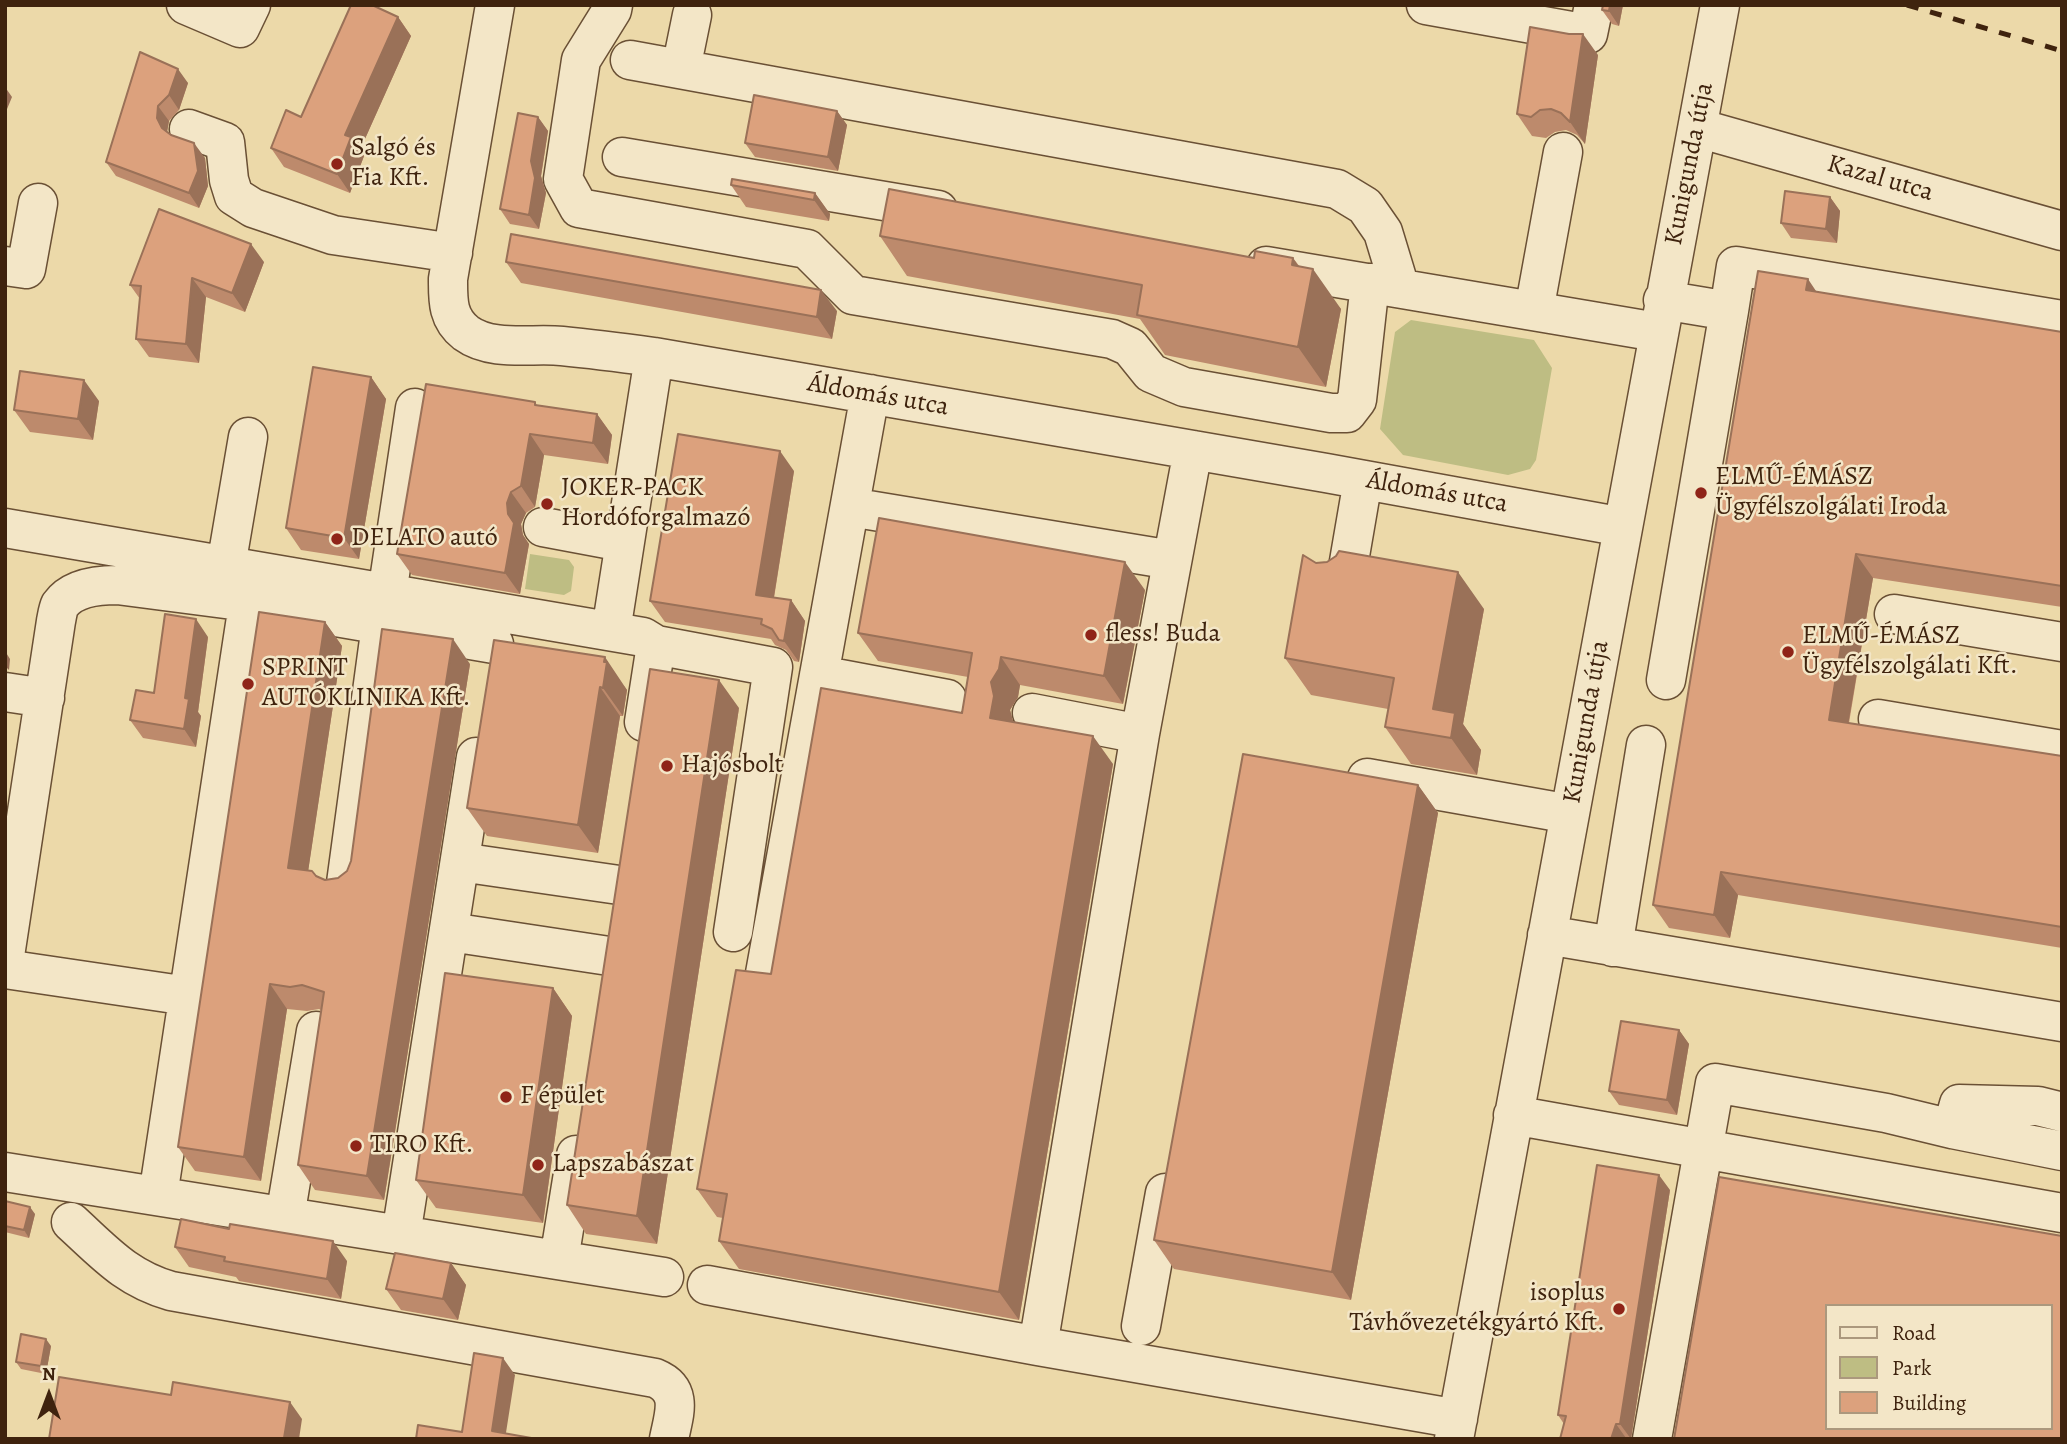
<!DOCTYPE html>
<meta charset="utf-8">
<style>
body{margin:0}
#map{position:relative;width:2067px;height:1444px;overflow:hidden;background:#ecd9a9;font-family:Alegreya,serif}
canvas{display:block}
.frame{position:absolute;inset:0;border:7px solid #3f230e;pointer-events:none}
.legend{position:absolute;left:1825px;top:1304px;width:228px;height:126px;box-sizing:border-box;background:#f3e6c7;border:2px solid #ab987d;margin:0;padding:9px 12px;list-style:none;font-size:21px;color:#3f230e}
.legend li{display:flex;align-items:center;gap:14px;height:35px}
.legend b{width:35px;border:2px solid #ab987d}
.north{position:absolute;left:14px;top:1360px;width:70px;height:70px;-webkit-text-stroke:5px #f3e6c7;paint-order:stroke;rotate:0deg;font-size:19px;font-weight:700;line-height:28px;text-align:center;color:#3f230e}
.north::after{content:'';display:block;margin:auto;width:24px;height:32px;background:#3f230e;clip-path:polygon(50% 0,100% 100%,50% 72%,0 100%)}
</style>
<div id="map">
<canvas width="2067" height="1444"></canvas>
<div class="frame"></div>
<ul class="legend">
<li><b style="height:9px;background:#f3e6c7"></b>Road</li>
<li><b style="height:19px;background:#bebd83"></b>Park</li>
<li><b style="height:19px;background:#dca17d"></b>Building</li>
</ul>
<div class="north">N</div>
</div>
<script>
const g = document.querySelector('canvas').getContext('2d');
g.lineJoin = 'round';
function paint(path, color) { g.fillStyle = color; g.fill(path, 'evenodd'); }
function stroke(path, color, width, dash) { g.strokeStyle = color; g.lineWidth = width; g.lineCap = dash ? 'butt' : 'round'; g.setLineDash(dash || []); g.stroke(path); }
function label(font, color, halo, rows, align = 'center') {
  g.font = font + ' Alegreya,serif'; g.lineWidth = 5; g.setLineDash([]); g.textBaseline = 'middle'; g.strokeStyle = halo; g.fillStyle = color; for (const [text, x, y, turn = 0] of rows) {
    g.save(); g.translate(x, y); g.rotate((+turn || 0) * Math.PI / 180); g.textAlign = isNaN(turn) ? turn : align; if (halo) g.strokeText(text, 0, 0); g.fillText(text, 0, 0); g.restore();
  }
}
paint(new Path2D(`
 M 1411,320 L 1534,340 L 1552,368 L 1536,460 L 1530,469 L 1508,475 L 1403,455 L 1380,429 L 1395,332 Z
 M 530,554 L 569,560 L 574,567 L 571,591 L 564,595 L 525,589 Z`), '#bebd83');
const minor = new Path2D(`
 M 186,5 L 240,28 L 251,5
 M 495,5 L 448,279 C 448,300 447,318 466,333 C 492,352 532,343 562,346 C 593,349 624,353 654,357 L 1326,473 L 1623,527
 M 613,5 L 612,10 L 581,60 L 563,179 L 579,208 L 807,249 L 853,295 L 1112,339 L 1130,347 L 1151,373 L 1184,387 L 1331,413 L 1347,413 L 1357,400 L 1370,283
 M 1426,5 L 1588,34 L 1594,5
 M 630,60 L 1337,189 L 1365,206 L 1383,232 L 1400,288
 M 681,69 L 692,15
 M 1698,128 L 2062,231
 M 189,129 L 225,142 L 229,180 L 234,196 L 253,208 L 333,235 L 453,253
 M 622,157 L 938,210
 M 5,266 L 26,269 L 38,203
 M 1266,266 L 1657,332
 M 1663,300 L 1729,311 L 1666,680
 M 1534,311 L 1563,152
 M 1729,311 L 1736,266 L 2062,320
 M 850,507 L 1172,560
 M 543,527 L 623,542
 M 5,528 L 643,637 L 656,645 L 644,722
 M 226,566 L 248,437
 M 1346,579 L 1363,480
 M 387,594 L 415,408
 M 1894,614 L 2062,642
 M 611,631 L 654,357
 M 656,645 L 773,667 L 733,932
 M 819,675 L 947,699
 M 5,692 L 45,698
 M 1032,713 L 1140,734
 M 1878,719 L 2062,750
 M 1367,778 L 1570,814
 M 460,862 L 619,885
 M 346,883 L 381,625
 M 450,932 L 609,956
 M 1547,935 L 2062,1022
 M 1613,947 L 1646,745
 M 5,956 L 56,621 C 57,616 58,609 60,605 C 72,588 98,585 117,585 L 248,602 L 494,644
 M 5,969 L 188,996
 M 764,979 L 870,394
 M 2062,1112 L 2038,1106 L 1959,1104 L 1952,1129 L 2062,1151
 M 1513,1115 L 2062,1213
 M 5,1172 L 664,1277
 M 158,1196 L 252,578
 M 285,1217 L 316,1031
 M 71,1222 C 105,1253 126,1278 171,1291 L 655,1378 C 684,1390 674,1414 669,1439
 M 401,1235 L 476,757
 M 559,1260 L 576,1155
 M 707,1285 L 1038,1346 L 1458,1419
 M 1141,1326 L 1165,1193
 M 1038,1346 L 1140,734 L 1193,450
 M 1454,1439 L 1720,5
 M 1652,1439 L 1715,1083 L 1886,1113 L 1952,1129`);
stroke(minor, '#6a5035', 41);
stroke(minor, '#f3e6c7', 38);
stroke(new Path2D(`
 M 1907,5 L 2062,51`), '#3f230e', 5, [12, 12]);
paint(new Path2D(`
 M 1603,5 L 1623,5 L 1619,26 L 1612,24 L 1602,10 Z
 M 398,17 L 411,36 L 360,150 L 364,156 L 350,193 L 284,167 L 271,148 Z
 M 140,52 L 188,83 L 179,110 L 169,121 L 167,132 L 205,158 L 208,186 L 199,208 L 116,176 L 106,162 Z
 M 1598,55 L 1585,144 L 1577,135 L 1566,130 L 1555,132 L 1546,138 L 1532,136 L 1517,114 Z
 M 837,111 L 847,125 L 838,171 L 755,157 L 745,143 Z
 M 538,117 L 548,131 L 541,176 L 546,193 L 539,229 L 510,224 L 500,209 Z
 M 731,185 L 815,193 L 830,214 L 829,221 L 746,207 Z
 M 1830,197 L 1840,211 L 1837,243 L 1791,238 L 1781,223 Z
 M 880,236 L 1254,258 L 1293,258 L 1300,267 L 1341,309 L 1326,387 L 1165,355 L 1140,319 L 907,276 Z
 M 264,262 L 245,312 L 206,297 L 199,363 L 149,357 L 136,339 L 140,299 L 130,285 Z
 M 506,262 L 837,311 L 832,339 L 521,283 Z
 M 1817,292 L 2062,332 L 2062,607 L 1873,578 L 1849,723 L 2062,756 L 2062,948 L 1738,895 L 1730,938 L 1669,928 L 1653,905 Z
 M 371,377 L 386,399 L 359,559 L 301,550 L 286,528 Z
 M 99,401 L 93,440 L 30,432 L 14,410 Z
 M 535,402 L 537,405 L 597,414 L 612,435 L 608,464 L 544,455 L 535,507 L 526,513 L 521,524 L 523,535 L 529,544 L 520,594 L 412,575 L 397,554 Z
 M 794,471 L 774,598 L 791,600 L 805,621 L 799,662 L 794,661 L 786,650 L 775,645 L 771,639 L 665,622 L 650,601 Z
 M 1316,563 L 1484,609 L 1463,724 L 1481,750 L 1477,775 L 1411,764 L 1385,727 L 1388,709 L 1311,695 L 1285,658 Z
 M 1145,590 L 1123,704 L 1020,685 L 1018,697 L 1010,710 L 1013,722 L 1113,764 L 1019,1320 L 739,1269 L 719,1241 L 723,1218 L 717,1217 L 697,1189 L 771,974 L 962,713 L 968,677 L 878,661 L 858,633 Z
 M 325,622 L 342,646 L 308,871 L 316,876 L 325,880 L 338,878 L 347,871 L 470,664 L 384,1200 L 315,1190 L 298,1165 L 321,1010 L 319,1009 L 307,1011 L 287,1009 L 261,1181 L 195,1171 L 178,1147 Z
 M 208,637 L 198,712 L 201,716 L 196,747 L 143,738 L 130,720 L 154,693 Z
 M 494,640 L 624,686 L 627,690 L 623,716 L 620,716 L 598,853 L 487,836 L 467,808 Z
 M 739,708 L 657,1244 L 586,1234 L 567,1205 Z
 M 1418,785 L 1438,813 L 1351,1300 L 1174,1269 L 1154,1240 Z
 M 553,988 L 572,1016 L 543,1223 L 436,1208 L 416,1180 Z
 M 1679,1030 L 1689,1044 L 1677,1115 L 1619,1105 L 1609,1091 Z
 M 1670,1190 L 1631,1439 L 1560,1439 L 1564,1424 L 1558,1415 Z
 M 5,1201 L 35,1214 L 29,1238 L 5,1232 Z
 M 175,1247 L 347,1261 L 341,1299 L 239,1281 L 236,1277 L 189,1267 Z
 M 451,1263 L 466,1285 L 458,1320 L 401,1310 L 386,1289 Z
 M 51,1346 L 46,1374 L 21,1369 L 16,1362 Z`), '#bd8a6c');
paint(new Path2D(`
 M 1610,5 L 1623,5 L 1619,26 L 1609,11 Z
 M 398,17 L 411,36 L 360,150 L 364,156 L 350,193 L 337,174 L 345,135 Z
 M 1583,34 L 1598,55 L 1585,144 L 1570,122 Z
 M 178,69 L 188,83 L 179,110 L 169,95 Z
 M 5,87 L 12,97 L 5,114 Z
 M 158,106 L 169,121 L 167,132 L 162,128 L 157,118 Z
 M 837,111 L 847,125 L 838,171 L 828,157 Z
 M 538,117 L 548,131 L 541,176 L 546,193 L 539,229 L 529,215 L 531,161 Z
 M 194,143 L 205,158 L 208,186 L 199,208 L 189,193 Z
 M 815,193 L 830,214 L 829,221 L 814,200 Z
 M 1830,197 L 1840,211 L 1837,243 L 1826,229 Z
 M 251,244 L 264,262 L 245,312 L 232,293 Z
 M 1293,258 L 1310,283 L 1313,269 L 1341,309 L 1326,387 L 1298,347 L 1292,265 Z
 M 192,278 L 206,297 L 199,363 L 186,344 Z
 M 1808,279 L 1824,303 L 1806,290 Z
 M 821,290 L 837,311 L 832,339 L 817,317 Z
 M 371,377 L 386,399 L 359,559 L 344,538 Z
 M 84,380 L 99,401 L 93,440 L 78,419 Z
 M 597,414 L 612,435 L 608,464 L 593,443 Z
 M 530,434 L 544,455 L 535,507 L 521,486 Z
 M 780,451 L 794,471 L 771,615 L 756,595 Z
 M 511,492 L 526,513 L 521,524 L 523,535 L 529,544 L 520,594 L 505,573 L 508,514 L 507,503 Z
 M 1856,554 L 1873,578 L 1845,743 L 1829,720 Z
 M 1125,562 L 1145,590 L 1123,704 L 1104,676 Z
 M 1458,572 L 1484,609 L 1463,724 L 1481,750 L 1477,775 L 1451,738 L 1433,709 Z
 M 791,600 L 805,621 L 799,662 L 784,641 Z
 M 196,619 L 208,637 L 198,712 L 201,716 L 196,747 L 184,729 L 185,698 Z
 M 325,622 L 342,646 L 305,892 L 288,868 Z
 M 453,639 L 470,664 L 384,1200 L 367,1176 Z
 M 5,651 L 10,659 L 9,670 L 5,666 Z
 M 605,657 L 627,690 L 623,716 L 603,688 Z
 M 1001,657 L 1020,685 L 1018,697 L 1010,710 L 1014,724 L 990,718 L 991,682 Z
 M 719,680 L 739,708 L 657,1244 L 637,1216 Z
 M 600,687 L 620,716 L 598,853 L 578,825 Z
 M 1093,736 L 1113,764 L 1019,1320 L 999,1292 Z
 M 1418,785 L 1438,813 L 1351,1300 L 1332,1272 Z
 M 1721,872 L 1738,895 L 1730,938 L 1714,915 Z
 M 270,984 L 287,1009 L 261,1181 L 244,1157 Z
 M 553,988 L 572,1016 L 543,1223 L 523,1195 Z
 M 1679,1030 L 1689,1044 L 1677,1115 L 1667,1100 Z
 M 1659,1175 L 1670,1190 L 1631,1439 L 1620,1424 Z
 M 30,1207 L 35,1214 L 29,1238 L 24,1230 Z
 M 333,1241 L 347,1261 L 341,1299 L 327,1279 Z
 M 451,1263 L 466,1285 L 458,1320 L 443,1299 Z
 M 46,1339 L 51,1346 L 46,1374 L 41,1366 Z
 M 503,1358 L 515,1375 L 505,1439 L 492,1431 Z
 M 290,1402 L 302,1419 L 299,1439 L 285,1439 L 284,1438 Z
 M 1616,1424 L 1626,1438 L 1626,1439 L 1611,1439 Z`), '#9a7158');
const building = new Path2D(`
 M 351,5 L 372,5 L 398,17 L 345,135 L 351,137 L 337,174 L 271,148 L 286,110 L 301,117 Z
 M 1603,5 L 1610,5 L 1609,11 L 1602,10 Z
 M 1530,27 L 1569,34 L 1583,34 L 1570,122 L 1561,113 L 1551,109 L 1540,110 L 1531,117 L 1517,114 Z
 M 140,52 L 178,69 L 169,95 L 158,106 L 157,118 L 162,128 L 171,135 L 194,143 L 198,171 L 189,193 L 106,162 Z
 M 754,95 L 837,111 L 828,157 L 745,143 Z
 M 518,113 L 538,117 L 531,161 L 535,178 L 529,215 L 500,209 Z
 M 732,179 L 815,193 L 814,200 L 731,185 Z
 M 889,189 L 1254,258 L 1255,251 L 1293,258 L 1292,265 L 1313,269 L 1298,347 L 1137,315 L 1142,285 L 880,236 Z
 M 1785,191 L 1830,197 L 1826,229 L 1781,223 Z
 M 159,209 L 251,244 L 232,293 L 192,278 L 186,344 L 136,339 L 141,286 L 130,285 Z
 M 511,234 L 821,290 L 817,317 L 506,262 Z
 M 1758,271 L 1808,279 L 1806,290 L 2062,332 L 2062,586 L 1856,554 L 1829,720 L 2062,756 L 2062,927 L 1721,872 L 1714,915 L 1653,905 Z
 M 313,367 L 371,377 L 344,538 L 286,528 Z
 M 20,371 L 84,380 L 78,419 L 14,410 Z
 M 426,384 L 535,402 L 535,405 L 597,414 L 593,443 L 530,434 L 521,486 L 511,492 L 507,503 L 508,514 L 514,523 L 505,573 L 397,554 Z
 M 678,434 L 780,451 L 756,595 L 791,600 L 784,641 L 779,640 L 772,629 L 761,624 L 762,619 L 650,601 Z
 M 879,518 L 1125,562 L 1104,676 L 1001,657 L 999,669 L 991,682 L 994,696 L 990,718 L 1093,736 L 999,1292 L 719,1241 L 727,1194 L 697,1189 L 736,970 L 771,974 L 821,688 L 962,713 L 972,653 L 858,633 Z
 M 1339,551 L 1458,572 L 1433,709 L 1455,713 L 1451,738 L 1385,727 L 1394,678 L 1285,658 L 1303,555 L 1316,563 L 1327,562 L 1336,556 Z
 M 259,612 L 325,622 L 288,868 L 312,871 L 316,876 L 325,880 L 338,878 L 347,871 L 351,861 L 382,629 L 453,639 L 367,1176 L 298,1165 L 324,992 L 302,985 L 290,987 L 270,984 L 244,1157 L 178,1147 Z
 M 165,614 L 196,619 L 185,698 L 189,699 L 184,729 L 130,720 L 136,690 L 154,693 Z
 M 494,640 L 605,657 L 604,662 L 607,662 L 603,688 L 600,687 L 578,825 L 467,808 Z
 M 650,669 L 719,680 L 637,1216 L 567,1205 Z
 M 1243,754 L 1418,785 L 1332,1272 L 1154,1240 Z
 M 445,973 L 553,988 L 523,1195 L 416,1180 Z
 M 1621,1021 L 1679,1030 L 1667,1100 L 1609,1091 Z
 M 1597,1165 L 1659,1175 L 1620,1424 L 1616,1424 L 1611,1439 L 1560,1439 L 1566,1416 L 1558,1415 Z
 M 1719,1177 L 2062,1236 L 2062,1439 L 1674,1439 ZM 1827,1306 L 2051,1306 L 2051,1428 L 1827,1428 Z
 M 5,1201 L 30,1207 L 24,1230 L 5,1226 Z
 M 181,1219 L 229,1229 L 230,1224 L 333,1241 L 327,1279 L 224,1261 L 225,1257 L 175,1247 Z
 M 395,1253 L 451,1263 L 443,1299 L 386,1289 Z
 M 21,1334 L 46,1339 L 41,1366 L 16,1362 Z
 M 474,1353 L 503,1358 L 492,1431 L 537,1439 L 416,1439 L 418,1425 L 462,1432 Z
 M 59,1377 L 171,1395 L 173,1382 L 290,1402 L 284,1438 L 290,1439 L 126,1439 L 119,1438 L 119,1439 L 49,1439 Z`);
paint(building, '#dca17d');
stroke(building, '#9a7158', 2);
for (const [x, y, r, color] of [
 [337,164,7,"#8f2418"],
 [1701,493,7,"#8f2418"],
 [547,504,7,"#8f2418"],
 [337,539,7,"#8f2418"],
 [1091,635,7,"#8f2418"],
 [1788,652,7,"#8f2418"],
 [248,684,7,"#8f2418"],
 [667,766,7,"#8f2418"],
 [506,1097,7,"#8f2418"],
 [356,1146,7,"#8f2418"],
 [538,1165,7,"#8f2418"],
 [1619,1309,7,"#8f2418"]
]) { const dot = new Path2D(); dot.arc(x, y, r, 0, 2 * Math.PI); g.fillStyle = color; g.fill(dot); stroke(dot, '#f3e6c7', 2.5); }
label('26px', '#3f230e', '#f3e6c7', [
 ["Salgó és",351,149],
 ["Fia Kft.",351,179],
 ["ELMŰ-ÉMÁSZ",1715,478],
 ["Ügyfélszolgálati Iroda",1715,508],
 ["JOKER-PACK",561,489],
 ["Hordóforgalmazó",561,519],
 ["DELATO autó",351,539],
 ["fless! Buda",1105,635],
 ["ELMŰ-ÉMÁSZ",1802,637],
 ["Ügyfélszolgálati Kft.",1802,667],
 ["SPRINT",262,669],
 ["AUTÓKLINIKA Kft.",262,699],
 ["Hajósbolt",681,766],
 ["F épület",520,1097],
 ["TIRO Kft.",370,1146],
 ["Lapszabászat",552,1165],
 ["isoplus",1605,1294,"right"],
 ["Távhővezetékgyártó Kft.",1605,1324,"right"]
], 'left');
label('26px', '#3f230e', '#f3e6c7', [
 ["Kunigunda útja",1690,164,-79],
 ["Kazal utca",1880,179,16],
 ["Áldomás utca",878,396,10],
 ["Áldomás utca",1437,493,10],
 ["Kunigunda útja",1587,722,-80]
]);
</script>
